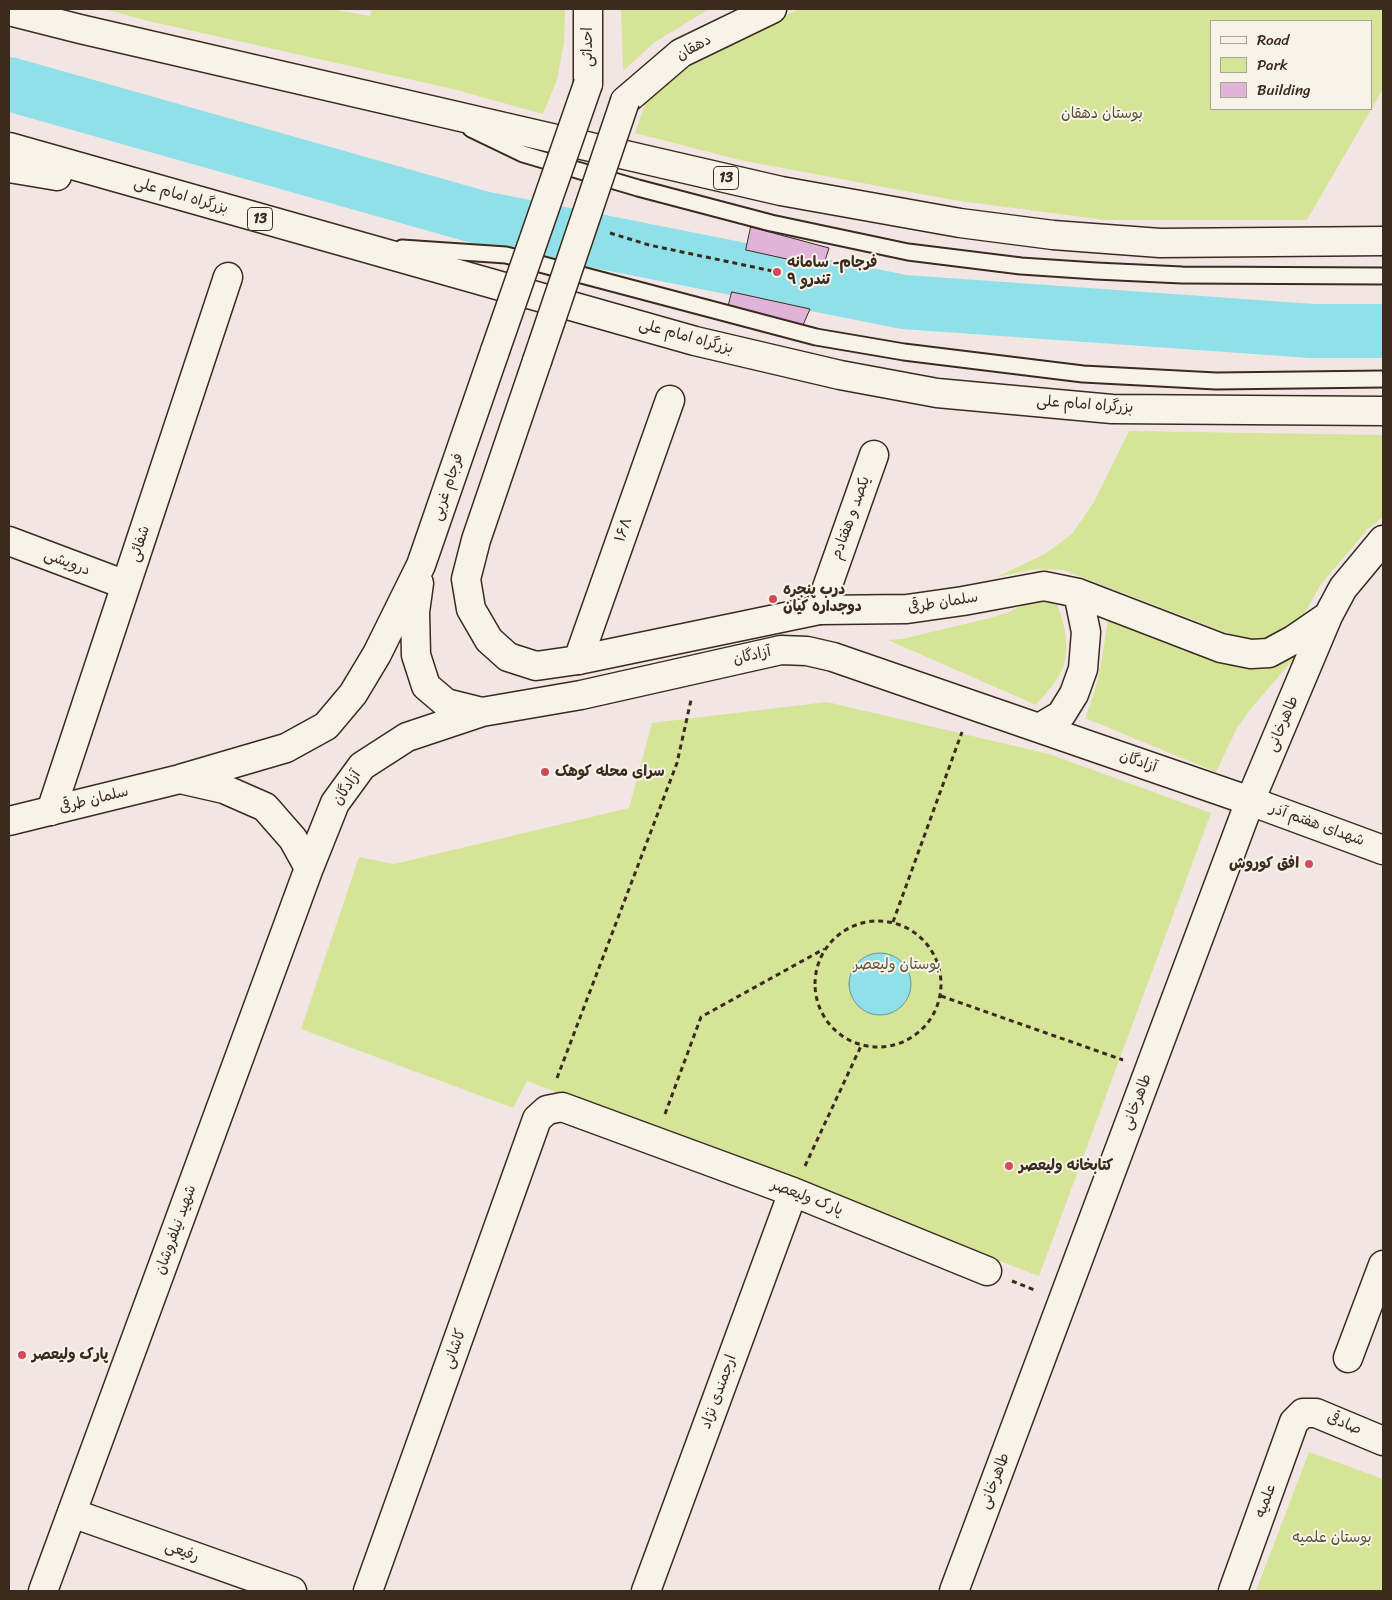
<!DOCTYPE html>
<meta charset="utf-8">
<style>
body{margin:0}
#map{position:relative;width:1392px;height:1600px;overflow:hidden;background:#f2e6e5;font-family:Sriracha,sans-serif}
canvas{display:block}
.frame{position:absolute;inset:0;border:10px solid #3b2a1e;pointer-events:none}
.legend{position:absolute;left:1210px;top:20px;width:162px;height:90px;box-sizing:border-box;background:#f7f3e8;border:1px solid #aca397;margin:0;padding:6px 9px;list-style:none;font-size:15px;color:#3b2a1e}
.legend li{display:flex;align-items:center;gap:10px;height:25px}
.legend b{width:25px;border:1px solid #aca397}
</style>
<div id="map">
<canvas width="1392" height="1600"></canvas>
<div class="frame"></div>
<ul class="legend">
<li><b style="height:6px;background:#f7f3e8"></b>Road</li>
<li><b style="height:14px;background:#d5e497"></b>Park</li>
<li><b style="height:14px;background:#e0b4d8"></b>Building</li>
</ul>
</div>
<script>
const g = document.querySelector('canvas').getContext('2d');
g.lineJoin = 'round';
function paint(path, color) { g.fillStyle = color; g.fill(path, 'evenodd'); }
function stroke(path, color, width, dash) { g.strokeStyle = color; g.lineWidth = width; g.lineCap = dash ? 'butt' : 'round'; g.setLineDash(dash || []); g.stroke(path); }
function label(font, color, halo, rows, align = 'center') {
  g.font = font + ' Sriracha,"Playpen Sans Arabic",sans-serif'; g.lineWidth = 4; g.setLineDash([]); g.textBaseline = 'middle'; g.strokeStyle = halo; g.fillStyle = color; for (const [text, x, y, turn = 0] of rows) {
    g.save(); g.translate(x, y); g.rotate((+turn || 0) * Math.PI / 180); g.textAlign = isNaN(turn) ? turn : align; if (halo) g.strokeText(text, 0, 0); g.fillText(text, 0, 0); g.restore();
  }
}
paint(new Path2D(`
 M 104,9 L 330,9 L 370,16 L 372,9 L 565,9 L 564,43 L 557,80 L 543,114 L 453,89 L 148,21 Z
 M 621,9 L 709,9 L 655,42 L 623,71 Z
 M 799,9 L 1383,9 L 1383,89 L 1307,220 L 1105,220 L 953,200 L 740,160 L 635,133 L 647,99 L 687,68 L 774,21 ZM 1211,21 L 1371,21 L 1371,109 L 1211,109 Z
 M 1129,431 L 1383,435 L 1383,517 L 1368,529 L 1321,584 L 1299,623 L 1259,645 L 1063,570 L 1037,569 L 996,577 L 1045,554 L 1072,534 L 1094,502 Z
 M 1033,600 L 1056,602 C 1065,624 1072,652 1060,674 C 1053,686 1044,695 1036,705 L 888,640 L 902,639 L 990,618 L 1009,612 Z
 M 1108,618 L 1243,667 L 1273,668 L 1303,648 L 1249,711 L 1237,728 L 1216,772 L 1085,718 C 1099,685 1103,654 1108,618 Z
 M 827,702 L 1049,754 L 1211,813 L 1039,1276 L 527,1081 L 513,1108 L 301,1029 L 359,857 L 394,864 L 629,808 L 652,723 Z
 M 1309,1452 L 1383,1479 L 1383,1591 L 1256,1591 Z`), '#d5e497');
const water = new Path2D(`
 M849 984a31 31 0 1 1 62 0a31 31 0 1 1-62 0Z`);
paint(water, '#8fe0e8');
stroke(water, '#6d9797', 1);
stroke(new Path2D(`
 M 9,84 L 482,218 L 904,302 L 1312,331 L 1383,331`), '#8fe0e8', 54);
const building = new Path2D(`
 M 751,227 L 829,248 L 823,267 L 746,250 Z
 M 732,292 L 810,309 L 803,325 L 728,308 Z`);
paint(building, '#e0b4d8');
stroke(building, '#3b2a1e', 1);
const service = new Path2D(`
 M 471,129 L 523,154 L 638,188 L 771,223 L 908,252 L 1021,266 L 1096,271 L 1182,275 L 1383,276
 M 402,248 L 506,255 L 816,337 L 904,352 L 1083,374 L 1216,381 L 1383,379`);
const minor = new Path2D(`
 M 9,541 L 126,585
 M 819,610 L 874,455
 M 578,660 L 670,400
 M 1250,801 L 1383,850
 M 51,811 L 228,277
 M 1348,1358 L 1383,1265
 M 72,1513 L 292,1591
 M 368,1591 L 537,1119 L 547,1110 L 562,1107 L 793,1192 L 987,1271
 M 646,1591 L 793,1192
 M 1233,1591 L 1294,1422 L 1303,1413 L 1316,1413 L 1383,1441`);
const secondary = new Path2D(`
 M 588,9 L 588,84
 M 625,101 L 681,53 L 772,9
 M 537,361 L 476,540 L 466,579 L 471,609 L 489,640 L 508,657 L 536,666 L 578,660 L 819,610 L 907,609 L 963,601 L 1044,586 L 1078,593 L 1221,648 L 1251,654 L 1269,653 L 1293,640 L 1328,616
 M 419,583 L 415,612 L 416,655 L 426,686 L 446,703 L 482,712
 M 1039,728 L 1061,715 L 1074,694 L 1083,669 L 1086,632 L 1078,593
 M 180,779 L 224,789 L 265,807 L 293,839 L 309,868
 M 9,821 L 180,779 L 286,748 L 326,726 L 353,694 L 377,654 L 421,565 L 495,351
 M 43,1591 L 309,868 L 335,803 L 362,766 L 407,737 L 482,712 L 581,695 L 781,650 L 807,651 L 833,657 L 1250,801
 M 954,1591 L 1250,801 L 1328,616 L 1343,588 L 1383,540`);
const trunk = new Path2D(`
 M 9,11 L 80,29 L 781,191 L 960,223 L 1053,235 L 1160,243 L 1383,241
 M 9,147 L 695,341 L 840,375 L 937,393 L 1112,409 L 1383,411
 M 9,168 L 57,176`);
stroke(service, '#3b2a1e', 19);
stroke(minor, '#3b2a1e', 31);
stroke(secondary, '#3b2a1e', 31);
stroke(trunk, '#3b2a1e', 31);
stroke(new Path2D(`
 M 610,233 L 649,245 L 777,272
 M815 984a63 63 0 1 1 126 0a63 63 0 1 1-126 0Z
 M 893,922 L 962,732
 M 941,996 L 1123,1060
 M 557,1078 L 677,763 L 691,700
 M 665,1114 L 701,1017 L 824,949
 M 805,1166 L 861,1046
 M 1012,1281 L 1037,1291`), '#3b2a1e', 3, [5, 4]);
stroke(service, '#f7f3e8', 15);
stroke(minor, '#f7f3e8', 28);
stroke(secondary, '#f7f3e8', 28);
stroke(trunk, '#f7f3e8', 28);
const secondaryBridge = new Path2D(`
 M 495,351 L 588,84
 M 537,361 L 625,101`);
stroke(secondaryBridge, '#3b2a1e', 31, []);
stroke(secondaryBridge, '#f7f3e8', 28);
for (const [x, y, r, color] of [
 [777,272,5,"#d1495b"],
 [773,599,5,"#d1495b"],
 [545,772,5,"#d1495b"],
 [1309,864,5,"#d1495b"],
 [1009,1166,5,"#d1495b"],
 [22,1355,5,"#d1495b"]
]) { const dot = new Path2D(); dot.arc(x, y, r, 0, 2 * Math.PI); g.fillStyle = color; g.fill(dot); stroke(dot, '#f7f3e8', 2); }
for (const [x, y, w] of [
 [726,178,25],
 [260,219,25]
]) { const box = new Path2D(); box.roundRect(x - w / 2, y - 11.5, w, 23, 4); g.fillStyle = '#f7f3e8'; g.fill(box); stroke(box, '#3b2a1e', 1); }
label('bold 14px', '#3b2a1e', null, [
 ["13",726,178],
 ["13",260,219]
]);
label('15px', '#3b2a1e', '#f7f3e8', [
 ["احداثی",588,47,-90],
 ["دهقان",694,48,-29],
 ["بزرگراه امام علی",181,196,16],
 ["بزرگراه امام علی",686,337,15],
 ["بزرگراه امام علی",1085,405,4],
 ["فرجام غربی",448,487,-71],
 ["یکصد و هفتادم",851,518,-70],
 ["۱۶۸",624,530,-71],
 ["شفائی",140,544,-72],
 ["درویشی",67,563,21],
 ["سلمان طرقی",943,603,-9],
 ["آزادگان",752,656,-13],
 ["طاهرخانی",1283,724,-67],
 ["آزادگان",1138,762,19],
 ["آزادگان",347,788,-56],
 ["سلمان طرقی",94,800,-14],
 ["شهدای هفتم آذر",1317,825,20],
 ["طاهرخانی",1137,1102,-69],
 ["پارک ولیعصر",807,1198,21],
 ["شهید نیلفروشان",176,1230,-70],
 ["کاشانی",455,1349,-70],
 ["ارجمندی نژاد",719,1392,-70],
 ["صادقی",1344,1424,23],
 ["طاهرخانی",995,1481,-69],
 ["علمیه",1266,1501,-70],
 ["رفیعی",182,1552,20]
]);
label('15px', '#5a4f36', '#f7f3e8', [
 ["بوستان دهقان",1102,114],
 ["بوستان ولیعصر",897,965],
 ["بوستان علمیه",1332,1538]
]);
label('bold 15px', '#3b2a1e', '#f7f3e8', [
 ["فرجام- سامانه",787,263],
 ["۹ تندرو",787,280],
 ["درب پنجره",783,590],
 ["دوجداره کیان",783,607],
 ["سرای محله کوهک",555,772],
 ["افق کوروش",1299,864,"right"],
 ["کتابخانه ولیعصر",1019,1166],
 ["پارک ولیعصر",32,1355]
], 'left');
</script>
